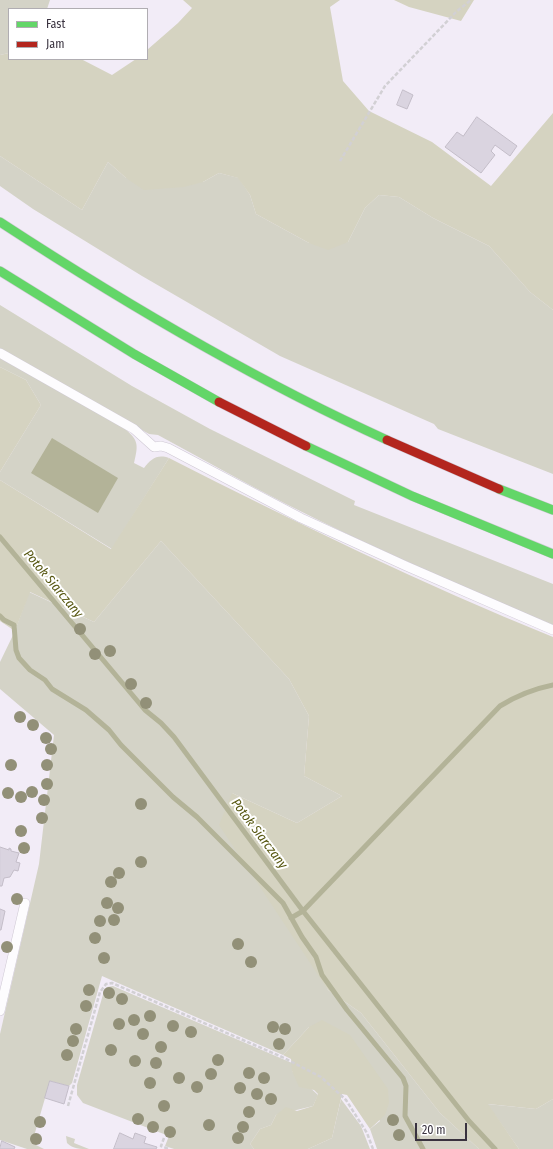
<!DOCTYPE html>
<style>
body{margin:0}
#map{position:relative;width:553px;height:1149px;overflow:hidden;background:#f2ecf7;font-family:"Fira Sans Condensed",sans-serif}
canvas{display:block}
.legend{position:absolute;left:8px;top:8px;width:140px;height:52px;box-sizing:border-box;background:#fff;border:1px solid #b0adb2;margin:0;padding:5px 7px;list-style:none;font-size:12px;color:#39323f}
.legend li{display:flex;align-items:center;gap:8px;height:20px}
.legend b{width:20px;border:1px solid #b0adb2}
.scale{position:absolute;left:415px;top:1123px;width:52px;height:18px;box-sizing:border-box;border:2px solid #39323f;border-top:0;padding-left:5px;font-size:12px;line-height:14px;white-space:nowrap;color:#39323f;-webkit-text-stroke:3px #fff;paint-order:stroke}
</style>
<div id="map">
<canvas width="553" height="1149"></canvas>
<ul class="legend">
<li><b style="height:5px;background:#63d668"></b>Fast</li>
<li><b style="height:5px;background:#b3261e"></b>Jam</li>
</ul>
<div class="scale">20 m</div>
</div>
<script>
const g = document.querySelector('canvas').getContext('2d');
g.lineJoin = 'round';
function paint(path, color) { g.fillStyle = color; g.fill(path, 'evenodd'); }
function stroke(path, color, width, dash) { g.strokeStyle = color; g.lineWidth = width; g.lineCap = dash ? 'butt' : 'round'; g.setLineDash(dash || []); g.stroke(path); }
function label(font, color, halo, rows, align = 'center') {
  g.font = font + ' "Fira Sans Condensed",sans-serif'; g.lineWidth = 4; g.setLineDash([]); g.textBaseline = 'middle'; g.strokeStyle = halo; g.fillStyle = color; for (const [text, x, y, turn = 0] of rows) {
    g.save(); g.translate(x, y); g.rotate((+turn || 0) * Math.PI / 180); g.textAlign = isNaN(turn) ? turn : align; if (halo) g.strokeText(text, 0, 0); g.fillText(text, 0, 0); g.restore();
  }
}
paint(new Path2D(`
 M 0,0 L 50,0 L 47,9 L 9,9 L 9,53 L 0,55 Z
 M 0,156 L 82,210 L 108,162 L 126,178 L 203,182 L 219,173 L 239,178 L 250,195 L 256,214 L 309,243 L 348,242 L 365,208 L 379,195 L 399,197 L 433,218 L 489,246 L 530,292 L 553,310 L 553,474 L 438,429 L 434,424 L 280,356 L 142,276 L 33,209 L 0,186 Z
 M 0,305 L 132,386 L 210,429 L 355,501 L 354,505 L 553,584 L 553,625 C 463,587 373,548 286,504 C 243,482 201,458 158,435 L 149,434 L 126,421 L 123,427 C 138,440 139,443 134,463 L 144,468 C 151,459 157,454 169,458 L 112,549 L 0,480 L 0,472 L 41,405 L 26,380 L 0,367 Z
 M 161,541 L 289,679 L 309,716 L 304,776 L 342,796 L 297,823 L 232,793 L 328,990 L 361,1013 L 440,1113 L 479,1149 L 377,1149 L 370,1129 L 380,1121 L 309,1027 L 283,1055 L 102,976 L 72,1083 L 69,1086 L 50,1081 L 32,1143 L 44,1149 L 27,1149 L 0,1140 L 0,1034 L 39,864 L 54,735 L 0,689 L 0,662 L 15,631 L 29,592 L 94,622 Z
 M 113,986 L 292,1063 L 292,1071 L 318,1095 L 313,1106 L 276,1115 L 271,1125 L 260,1129 L 250,1144 L 254,1149 L 174,1149 L 165,1146 L 169,1136 L 83,1103 L 77,1095 L 77,1085 L 104,991 L 107,987 Z
 M 341,1099 L 361,1126 L 370,1149 L 308,1149 L 332,1138 Z
 M 553,1099 L 553,1149 L 519,1149 L 487,1104 L 536,1109 Z
 M 66,1136 L 75,1139 L 74,1143 L 89,1149 C 80,1149 73,1149 67,1143 Z`), '#d4d3c7');
paint(new Path2D(`
 M 183,0 L 340,0 L 330,7 L 343,81 L 369,111 L 432,142 L 491,186 L 553,113 L 553,310 L 530,292 L 489,246 L 433,218 L 399,197 L 379,195 L 365,208 L 348,242 L 328,250 L 309,243 L 256,214 L 250,195 L 238,178 L 219,173 L 203,182 L 184,187 L 144,190 L 126,178 L 108,162 L 82,210 L 0,156 L 0,55 L 9,53 L 9,59 L 81,59 L 112,75 L 136,59 L 147,59 L 147,50 L 178,23 L 192,8 Z
 M 394,0 L 474,0 L 461,21 L 409,7 Z
 M 0,367 L 26,380 L 41,405 L 0,472 Z
 M 169,458 C 295,522 422,584 553,637 L 553,1099 L 536,1109 L 488,1104 L 519,1149 L 479,1149 L 440,1113 L 361,1013 L 328,990 L 219,825 L 232,793 L 297,823 L 342,796 L 304,776 L 309,716 L 289,679 L 161,541 L 94,622 L 30,592 L 15,631 L 0,621 L 0,480 L 111,549 Z
 M 322,1020 L 350,1035 L 388,1089 L 389,1103 L 385,1115 L 370,1129 L 347,1095 L 342,1094 L 332,1138 L 308,1149 L 254,1149 L 250,1144 L 260,1129 L 271,1125 L 276,1115 L 286,1107 L 297,1111 L 313,1106 L 318,1094 L 314,1090 L 299,1087 L 292,1071 L 291,1059 L 283,1055 L 309,1027 Z`), '#d5d3c1');
paint(new Path2D(`
 M 52,438 L 118,478 L 98,513 L 31,473 Z`), '#b3b398');
stroke(new Path2D(`
 M 0,537 L 145,710 L 161,723 L 174,737 L 303,911 L 469,1121 L 495,1149
 M 0,616 L 4,620 L 14,625 L 16,650 L 19,658 L 30,670 L 45,680 L 52,689 L 86,710 L 109,730 L 121,745 L 173,797 L 197,817 L 283,903 L 302,937 L 316,957 L 322,975 L 347,1010 L 403,1078 L 406,1086 L 405,1116 L 423,1149
 M 291,918 L 303,911 L 500,706 C 518,695 533,689 553,685`), '#b3b398', 5);
const building = new Path2D(`
 M 403,90 L 413,95 L 407,109 L 397,105 Z
 M 477,117 L 517,146 L 510,156 L 495,145 L 491,151 L 495,155 L 481,173 L 445,147 L 457,132 L 463,136 Z
 M 0,847 L 9,850 L 9,848 L 11,849 L 11,851 L 19,853 L 16,862 L 20,863 L 18,871 L 14,870 L 10,877 L 4,878 L 2,886 L 0,886 Z
 M 0,909 L 5,911 L 1,930 L 0,930 Z
 M 50,1081 L 69,1086 L 64,1104 L 45,1098 Z
 M 120,1133 L 133,1139 L 135,1133 L 146,1137 L 144,1143 L 157,1147 L 156,1149 L 114,1149 Z
 M 2,1141 L 15,1147 L 14,1149 L 0,1149 Z`);
paint(building, '#dad4e0');
stroke(building, '#c3bdc8', 1);
const lane = new Path2D(`
 M 0,353 L 134,429 L 154,447 L 161,446 L 168,448 L 301,518 L 406,566 L 553,630
 M 0,1011 L 25,903`);
const fast = new Path2D(`
 M 0,222 C 124,303 252,379 387,440
 M 0,271 L 134,354 L 219,402
 M 306,446 L 412,496 L 553,554
 M 499,489 L 553,510`);
const jam = new Path2D(`
 M 219,402 L 306,446
 M 387,440 L 499,489`);
stroke(lane, '#cfc9d4', 10);
stroke(fast, '#cfc9d4', 10);
stroke(jam, '#cfc9d4', 10);
stroke(new Path2D(`
 M 340,161 L 385,86 L 457,11 L 471,0
 M 68,1106 L 100,992 L 106,984 L 112,983 L 282,1057 L 321,1077 L 346,1100 L 367,1133 L 373,1149
 M 164,1138 L 161,1146 L 169,1149`), '#d2d0d4', 2.5, [4, 2]);
stroke(lane, '#fdfcfe', 9);
stroke(fast, '#63d668', 9);
stroke(jam, '#b3261e', 9);
g.fillStyle = '#929078';
for (const [x, y] of [
 [80,629],
 [110,651],
 [95,654],
 [131,684],
 [146,703],
 [20,717],
 [33,725],
 [46,738],
 [51,749],
 [11,765],
 [47,765],
 [47,784],
 [32,792],
 [8,793],
 [21,797],
 [44,800],
 [141,804],
 [42,818],
 [21,831],
 [24,848],
 [141,862],
 [119,873],
 [111,882],
 [17,899],
 [107,903],
 [118,908],
 [114,920],
 [100,921],
 [95,938],
 [238,944],
 [7,947],
 [104,958],
 [251,962],
 [89,990],
 [109,993],
 [122,999],
 [86,1006],
 [150,1016],
 [134,1020],
 [119,1024],
 [173,1026],
 [273,1027],
 [76,1029],
 [285,1029],
 [191,1032],
 [143,1034],
 [73,1041],
 [279,1044],
 [161,1047],
 [111,1050],
 [67,1055],
 [218,1060],
 [135,1061],
 [156,1063],
 [249,1073],
 [211,1074],
 [179,1078],
 [264,1078],
 [150,1083],
 [197,1087],
 [240,1088],
 [257,1094],
 [271,1099],
 [164,1106],
 [249,1112],
 [138,1119],
 [393,1120],
 [40,1122],
 [209,1125],
 [153,1127],
 [243,1127],
 [170,1132],
 [399,1135],
 [238,1138],
 [36,1139]
]) { g.beginPath(); g.arc(x, y, 6, 0, 2 * Math.PI); g.fill(); }
label('italic 13px', '#565610', '#fff', [
 ["Potok Siarczany",53,584,50],
 ["Potok Siarczany",259,834,53]
]);
</script>
